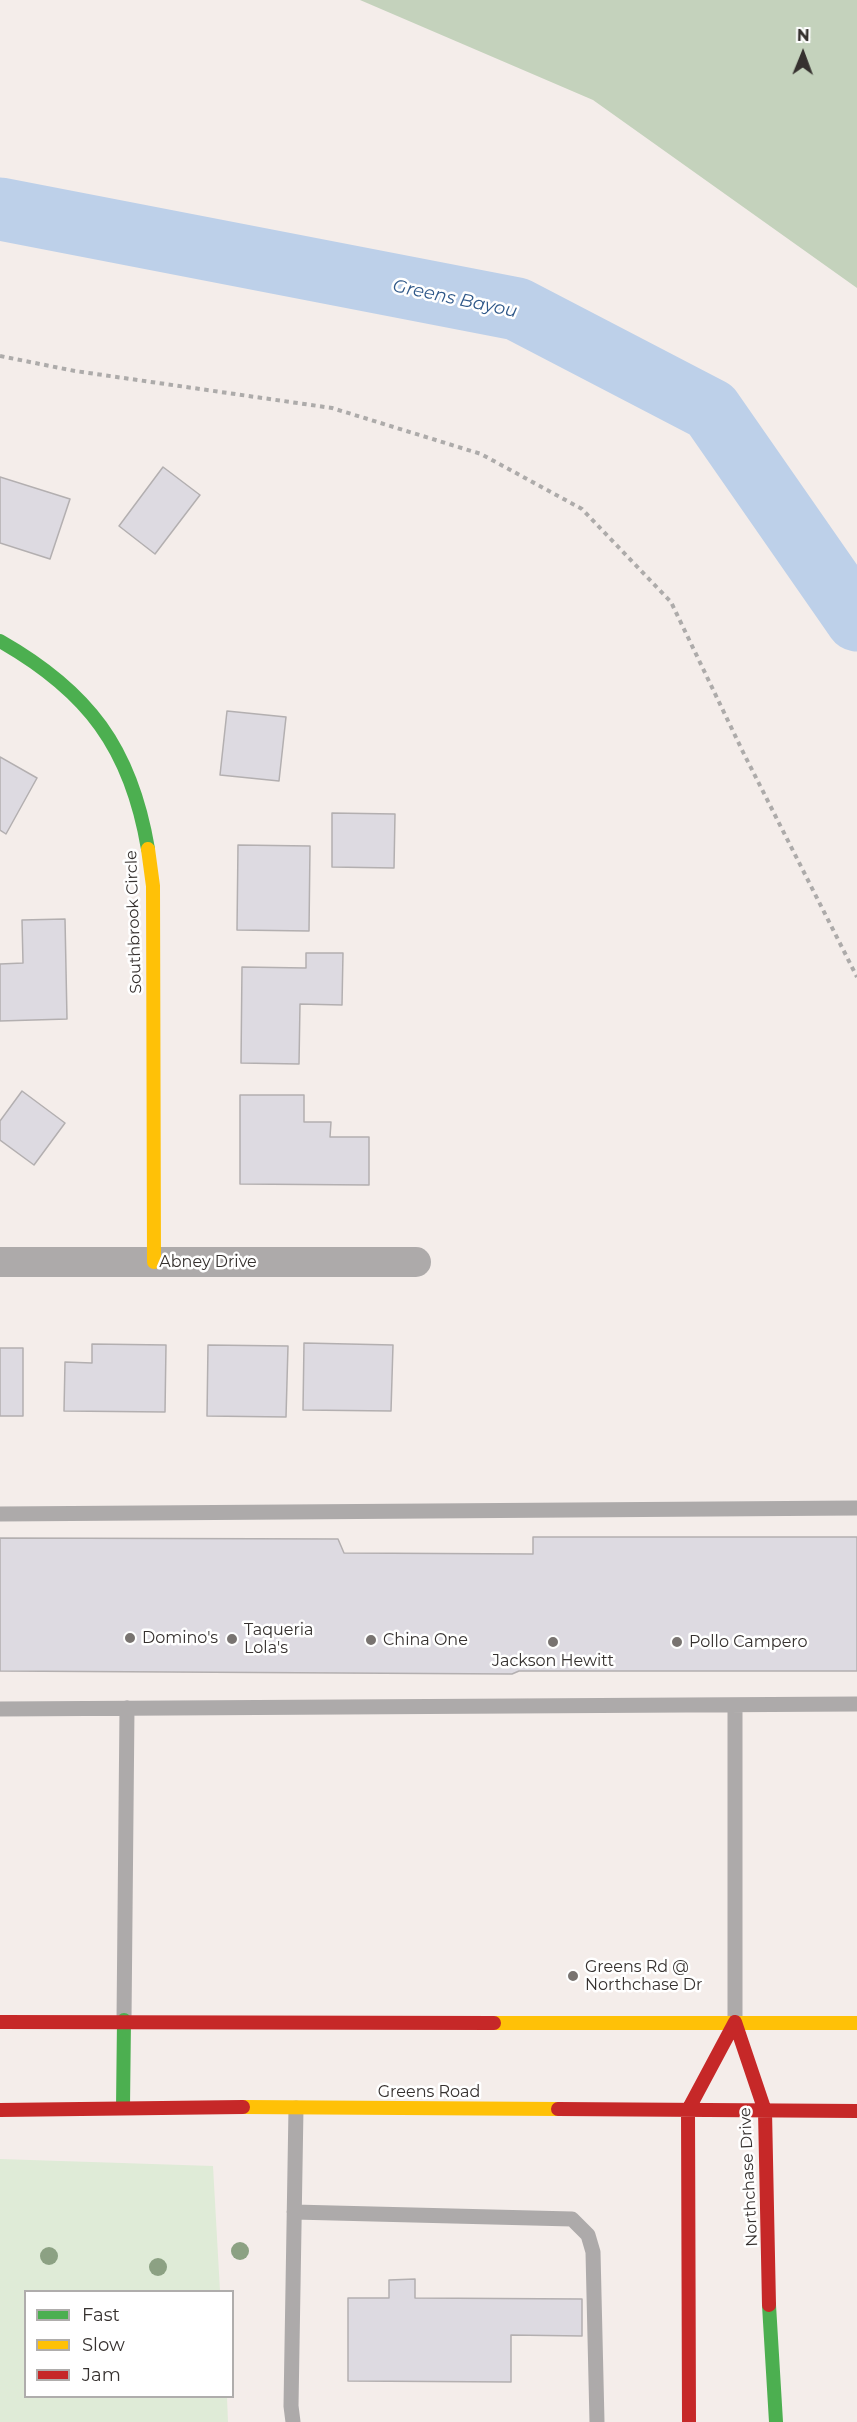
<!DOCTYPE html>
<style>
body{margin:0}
#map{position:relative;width:857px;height:2422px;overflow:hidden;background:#f4edea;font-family:Montserrat,sans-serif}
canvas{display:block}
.legend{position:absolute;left:24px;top:2290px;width:210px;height:108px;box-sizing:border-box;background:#fff;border:2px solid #afadac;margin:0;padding:8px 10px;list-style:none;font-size:18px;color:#36312f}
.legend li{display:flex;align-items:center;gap:12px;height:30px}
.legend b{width:30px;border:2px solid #afadac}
.north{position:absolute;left:773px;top:24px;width:60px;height:60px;-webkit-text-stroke:4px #fff;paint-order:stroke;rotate:1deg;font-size:16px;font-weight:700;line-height:24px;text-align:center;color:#36312f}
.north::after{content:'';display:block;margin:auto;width:21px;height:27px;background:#36312f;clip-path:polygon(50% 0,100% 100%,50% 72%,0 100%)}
</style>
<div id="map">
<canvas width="857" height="2422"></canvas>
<ul class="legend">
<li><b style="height:8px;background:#4caf50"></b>Fast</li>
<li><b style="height:8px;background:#ffc107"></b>Slow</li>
<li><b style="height:8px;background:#c62828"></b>Jam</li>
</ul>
<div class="north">N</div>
</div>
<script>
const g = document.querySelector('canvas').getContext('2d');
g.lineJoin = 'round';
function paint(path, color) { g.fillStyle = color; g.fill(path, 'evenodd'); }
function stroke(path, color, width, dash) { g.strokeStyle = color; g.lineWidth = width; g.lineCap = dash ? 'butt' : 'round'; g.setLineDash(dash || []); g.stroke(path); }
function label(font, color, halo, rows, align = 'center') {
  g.font = font + ' Montserrat,sans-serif'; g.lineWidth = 5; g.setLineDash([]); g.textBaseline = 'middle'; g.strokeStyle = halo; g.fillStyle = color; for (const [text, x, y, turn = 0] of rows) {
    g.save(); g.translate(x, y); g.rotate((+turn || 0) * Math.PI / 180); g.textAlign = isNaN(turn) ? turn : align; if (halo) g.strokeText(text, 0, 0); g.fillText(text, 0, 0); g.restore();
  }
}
paint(new Path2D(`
 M 0,2159 L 213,2166 L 220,2291 L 26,2292 L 26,2396 L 227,2397 L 228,2422 L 0,2422 Z`), '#dfebd7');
paint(new Path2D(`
 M 360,0 L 857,0 L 857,288 L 593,100 Z`), '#c4d2bc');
stroke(new Path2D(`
 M 0,209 L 517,309 L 711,410 L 857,620`), '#bdd0e9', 63);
const building = new Path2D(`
 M 163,467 L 200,495 L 155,554 L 119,526 Z
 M 0,477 L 70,499 L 50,559 L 0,543 Z
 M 227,711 L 286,717 L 279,781 L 220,775 Z
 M 0,757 L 37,778 L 6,834 L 0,830 Z
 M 332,813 L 395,814 L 394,868 L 332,867 Z
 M 238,845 L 310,846 L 309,931 L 237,930 Z
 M 65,919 L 67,1019 L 0,1021 L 0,964 L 23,963 L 22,920 Z
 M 306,953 L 343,953 L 342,1005 L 300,1004 L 299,1064 L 241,1063 L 242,967 L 306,968 Z
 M 22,1091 L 65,1123 L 34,1165 L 0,1140 L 0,1121 Z
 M 240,1095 L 304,1095 L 304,1122 L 331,1122 L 330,1137 L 369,1137 L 369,1185 L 240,1184 Z
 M 304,1343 L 393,1345 L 391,1411 L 303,1410 Z
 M 92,1344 L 166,1345 L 165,1412 L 64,1411 L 65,1362 L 92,1363 Z
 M 208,1345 L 288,1346 L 286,1417 L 207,1416 Z
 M 0,1348 L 23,1348 L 23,1416 L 0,1416 Z
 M 533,1537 L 857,1537 L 857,1671 L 519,1671 L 512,1674 L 0,1671 L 0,1538 L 338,1539 L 344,1553 L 533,1554 Z
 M 415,2279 L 415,2298 L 582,2299 L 582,2336 L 511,2335 L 511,2382 L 348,2381 L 348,2298 L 389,2298 L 389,2280 Z`);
paint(building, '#dddae1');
stroke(building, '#b3afb0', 1.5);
stroke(new Path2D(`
 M 0,356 L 75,371 L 332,408 L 481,454 L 582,509 L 671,602 L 743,752 L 857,977`), '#adabaa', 4, [4.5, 4.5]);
stroke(new Path2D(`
 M 0,1514 L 857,1508
 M 735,1705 L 735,2022
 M 0,1709 L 857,1704
 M 124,2020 L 127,1708
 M 294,2212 L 572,2219 L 588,2235 L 593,2252 L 597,2422
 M 293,2422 L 291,2406 L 296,2108`), '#adaaaa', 15);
stroke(new Path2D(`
 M 0,1262 L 416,1262`), '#adaaaa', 30);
stroke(new Path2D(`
 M 0,641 C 88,691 131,748 148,849
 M 123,2107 L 124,2020
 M 769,2305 L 776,2422`), '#4caf50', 14);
stroke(new Path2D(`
 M 148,849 L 153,886 L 154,1262
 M 494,2023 L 857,2023
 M 243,2107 L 558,2109`), '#ffc107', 14);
stroke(new Path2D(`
 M 0,2022 L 494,2023
 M 735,2022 L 765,2111 L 769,2305
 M 558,2109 L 857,2111
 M 0,2110 L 243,2107
 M 689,2422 L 688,2110 L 735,2022`), '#c62828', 14);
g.fillStyle = '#8ca183';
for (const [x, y] of [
 [240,2251],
 [49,2256],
 [158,2267]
]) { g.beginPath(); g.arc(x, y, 9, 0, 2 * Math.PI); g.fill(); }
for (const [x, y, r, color] of [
 [130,1638,6,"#787370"],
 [232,1639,6,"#787370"],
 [371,1640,6,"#787370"],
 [553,1642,6,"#787370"],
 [677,1642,6,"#787370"],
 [573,1976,6,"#787370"]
]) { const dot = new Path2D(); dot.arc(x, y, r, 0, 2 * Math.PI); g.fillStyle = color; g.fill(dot); stroke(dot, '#fff', 2); }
label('16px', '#36312f', '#fff', [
 ["Southbrook Circle",134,922,-92],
 ["Abney Drive",208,1262],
 ["Greens Road",429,2092],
 ["Northchase Drive",749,2177,-93]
]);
label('16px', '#36312f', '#fff', [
 ["Taqueria",244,1630],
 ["Lola's",244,1648],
 ["Domino's",142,1638],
 ["China One",383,1640],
 ["Pollo Campero",689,1642],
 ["Jackson Hewitt",553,1661,"center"],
 ["Greens Rd @",585,1967],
 ["Northchase Dr",585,1985]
], 'left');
label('italic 18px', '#2f5889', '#fff', [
 ["Greens Bayou",455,299,12]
]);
</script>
